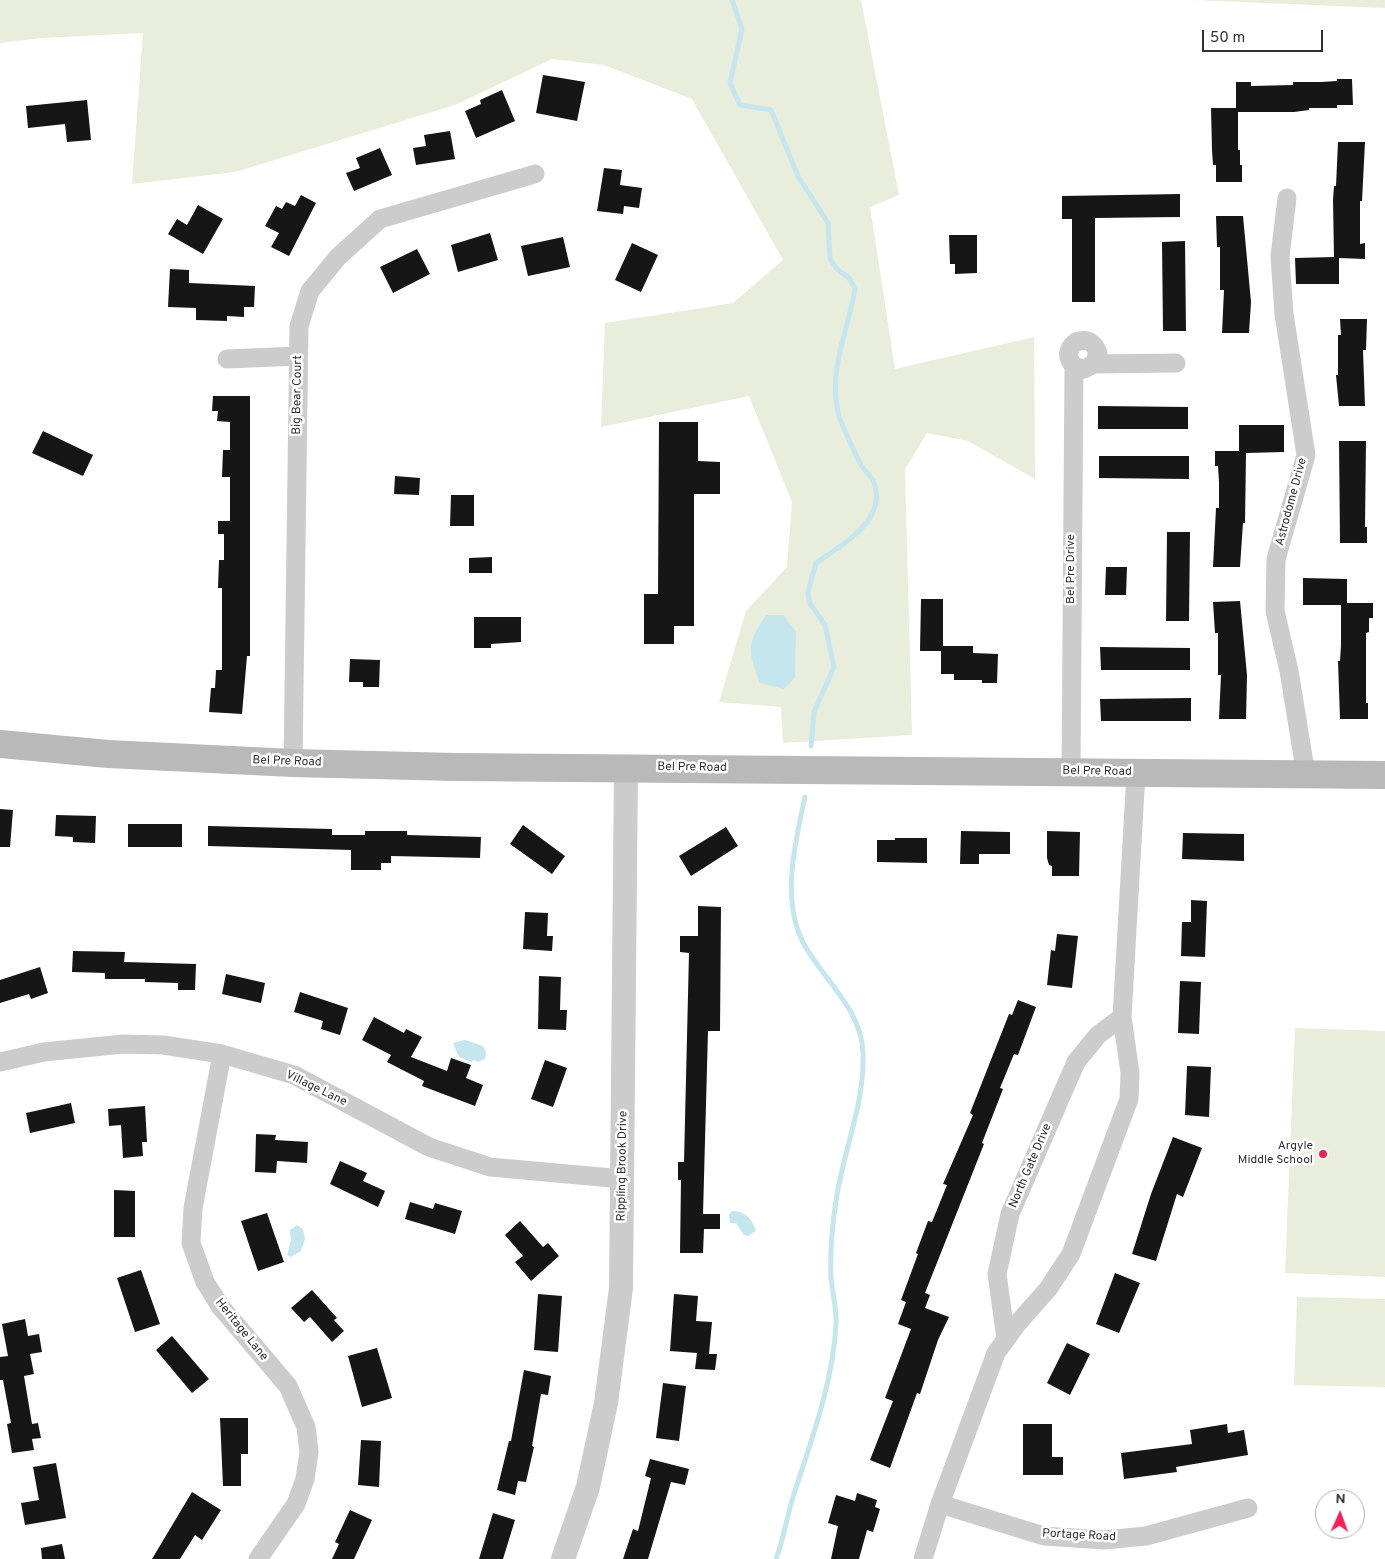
<!DOCTYPE html>
<style>
body{margin:0}
#map{position:relative;width:1385px;height:1559px;overflow:hidden;background:#fff;font-family:Overpass,sans-serif}
canvas{display:block}
.north{position:absolute;left:1315px;top:1489px;width:50px;height:50px;box-sizing:border-box;background:#fff;border:1px solid #acacac;border-radius:50%;rotate:2deg;font-size:14px;font-weight:700;line-height:20px;text-align:center;color:#2f2f2f}
.north::after{content:'';display:block;margin:auto;width:18px;height:22px;background:#f72055;clip-path:polygon(50% 0,100% 100%,50% 72%,0 100%)}
.scale{position:absolute;left:1202px;top:30px;width:121px;height:22px;box-sizing:border-box;border:2px solid #2f2f2f;border-top:0;padding-left:6px;font-size:15px;line-height:18px;white-space:nowrap;color:#2f2f2f;-webkit-text-stroke:4px #fff;paint-order:stroke}
</style>
<div id="map">
<canvas width="1385" height="1559"></canvas>
<div class="north">N</div>
<div class="scale">50 m</div>
</div>
<script>
const g = document.querySelector('canvas').getContext('2d');
g.lineJoin = 'round';
function paint(path, color) { g.fillStyle = color; g.fill(path, 'evenodd'); }
function stroke(path, color, width, dash) { g.strokeStyle = color; g.lineWidth = width; g.lineCap = dash ? 'butt' : 'round'; g.setLineDash(dash || []); g.stroke(path); }
function label(font, color, halo, rows, align = 'center') {
  g.font = font + ' Overpass,sans-serif'; g.lineWidth = 5; g.setLineDash([]); g.textBaseline = 'middle'; g.strokeStyle = halo; g.fillStyle = color; for (const [text, x, y, turn = 0] of rows) {
    g.save(); g.translate(x, y); g.rotate((+turn || 0) * Math.PI / 180); g.textAlign = isNaN(turn) ? turn : align; if (halo) g.strokeText(text, 0, 0); g.fillText(text, 0, 0); g.restore();
  }
}
paint(new Path2D(`
 M 0,0 L 861,0 L 899,195 L 870,207 L 895,369 L 1034,337 L 1035,479 L 968,441 L 927,433 L 905,469 L 912,735 L 783,743 L 781,707 L 719,702 L 746,611 L 787,567 L 792,502 L 749,396 L 601,427 L 605,323 L 733,303 L 783,260 L 692,99 L 604,65 L 552,59 L 455,105 L 235,172 L 132,184 L 143,33 L 41,38 L 0,43 Z
 M 1193,0 L 1385,0 L 1385,8 Z
 M 1295,1028 L 1385,1031 L 1385,1277 L 1285,1273 Z
 M 1297,1297 L 1385,1299 L 1385,1387 L 1294,1385 Z`), '#e8eedb');
paint(new Path2D(`
 M 766,615 L 784,615 L 796,632 L 795,677 L 784,689 L 760,683 C 748,652 746,644 766,615 Z
 M 465,1040 L 483,1046 L 486,1052 L 485,1059 L 478,1062 L 473,1060 L 472,1062 L 459,1057 L 453,1043 Z
 M 732,1211 C 745,1211 752,1218 756,1231 L 748,1236 L 744,1235 L 736,1223 L 730,1223 L 729,1214 Z
 M 297,1225 L 303,1229 L 305,1239 L 301,1251 L 291,1257 L 287,1255 L 291,1240 L 290,1230 Z`), '#c5e6ef');
stroke(new Path2D(`
 M 732,0 L 742,29 L 730,83 L 740,105 L 771,110 L 798,176 L 828,223 L 830,259 L 837,269 L 849,278 L 855,289 C 848,332 827,371 839,416 C 842,425 856,456 861,465 C 864,471 872,476 874,483 C 888,521 840,546 816,563 L 808,592 L 809,602 L 825,625 L 834,667 L 814,712 L 811,746
 M 776,1559 C 784,1538 787,1515 794,1494 C 812,1438 833,1383 836,1324 C 837,1309 832,1292 831,1277 C 830,1251 832,1226 836,1201 C 843,1151 865,1104 863,1053 C 862,1010 824,980 805,946 C 780,902 795,843 805,797`), '#c5e6ef', 5);
paint(new Path2D(`
 M 543,75 L 585,82 L 577,121 L 536,113 Z
 M 1337,79 L 1352,79 L 1353,105 L 1337,105 L 1337,108 L 1309,108 L 1309,110 L 1294,112 L 1238,112 L 1238,150 L 1240,150 L 1240,165 L 1242,165 L 1242,182 L 1216,182 L 1216,165 L 1213,165 L 1212,150 L 1211,108 L 1236,108 L 1236,82 L 1251,82 L 1251,86 L 1293,85 L 1293,82 L 1321,82 L 1337,81 Z
 M 502,90 L 515,121 L 476,138 L 465,111 L 481,104 L 480,100 Z
 M 87,100 L 91,140 L 67,142 L 65,124 L 28,128 L 26,106 Z
 M 450,131 L 455,159 L 416,165 L 413,148 L 426,146 L 424,135 Z
 M 1338,142 L 1365,142 L 1362,201 L 1360,201 L 1360,244 L 1365,243 L 1365,259 L 1339,258 L 1339,284 L 1296,284 L 1295,258 L 1334,257 L 1333,200 L 1334,186 L 1336,186 Z
 M 380,148 L 392,175 L 354,191 L 346,173 L 360,168 L 356,158 Z
 M 604,168 L 622,170 L 620,185 L 642,188 L 639,208 L 624,206 L 623,214 L 597,211 Z
 M 1180,194 L 1180,217 L 1095,218 L 1095,302 L 1072,302 L 1072,219 L 1062,219 L 1062,196 Z
 M 301,195 L 316,203 L 289,256 L 271,247 L 279,233 L 265,226 L 276,206 L 282,209 L 286,202 L 295,206 Z
 M 198,205 L 223,219 L 203,254 L 168,234 L 177,219 L 187,225 Z
 M 1216,216 L 1243,216 L 1251,302 L 1249,333 L 1222,333 L 1224,290 L 1220,290 L 1220,247 L 1217,247 Z
 M 490,233 L 498,260 L 458,272 L 451,245 Z
 M 949,235 L 977,235 L 977,273 L 955,274 L 955,264 L 950,264 Z
 M 563,237 L 570,267 L 528,276 L 521,246 Z
 M 1185,241 L 1186,331 L 1163,331 L 1162,242 Z
 M 632,243 L 658,255 L 641,292 L 615,280 Z
 M 417,249 L 430,274 L 393,293 L 380,267 Z
 M 170,269 L 189,270 L 189,283 L 255,286 L 254,307 L 244,307 L 244,317 L 227,316 L 227,321 L 196,320 L 196,308 L 168,307 Z
 M 1340,319 L 1367,319 L 1366,350 L 1363,350 L 1365,406 L 1339,406 L 1336,375 L 1338,375 L 1338,335 L 1341,335 Z
 M 213,396 L 250,396 L 250,656 L 247,656 L 242,714 L 209,712 L 211,688 L 215,688 L 216,670 L 222,670 L 222,588 L 218,588 L 219,560 L 224,560 L 224,534 L 218,534 L 218,521 L 230,521 L 230,477 L 222,477 L 223,450 L 230,450 L 230,422 L 217,421 L 218,411 L 212,411 Z
 M 1098,406 L 1188,407 L 1188,429 L 1098,429 Z
 M 659,422 L 698,422 L 698,461 L 720,462 L 720,494 L 694,494 L 694,626 L 674,626 L 674,644 L 644,644 L 644,594 L 658,594 Z
 M 1239,425 L 1284,425 L 1284,452 L 1246,453 L 1245,523 L 1243,523 L 1240,567 L 1213,567 L 1216,508 L 1219,508 L 1219,482 L 1218,466 L 1215,466 L 1215,451 L 1239,451 Z
 M 43,431 L 93,455 L 83,476 L 32,453 Z
 M 1339,441 L 1366,441 L 1365,527 L 1367,527 L 1367,543 L 1340,543 Z
 M 1099,456 L 1189,456 L 1189,479 L 1099,478 Z
 M 395,476 L 420,478 L 419,495 L 394,494 Z
 M 451,495 L 474,495 L 474,526 L 450,526 Z
 M 1167,532 L 1190,532 L 1189,621 L 1166,621 Z
 M 492,557 L 492,573 L 469,573 L 469,558 Z
 M 1106,567 L 1127,567 L 1126,595 L 1105,595 Z
 M 1303,578 L 1347,579 L 1347,603 L 1373,603 L 1373,618 L 1369,618 L 1369,632 L 1366,633 L 1366,703 L 1368,703 L 1368,719 L 1340,719 L 1338,661 L 1340,661 L 1341,645 L 1341,605 L 1303,605 Z
 M 921,599 L 943,599 L 943,646 L 973,646 L 973,653 L 998,654 L 997,683 L 982,683 L 982,680 L 954,680 L 954,674 L 941,674 L 941,651 L 920,651 Z
 M 1240,601 L 1247,675 L 1246,719 L 1219,719 L 1221,675 L 1218,675 L 1218,633 L 1215,633 L 1213,602 Z
 M 474,617 L 521,617 L 521,642 L 491,644 L 491,648 L 474,648 Z
 M 1100,647 L 1190,648 L 1190,670 L 1101,670 Z
 M 350,659 L 380,660 L 379,687 L 363,687 L 363,682 L 349,682 Z
 M 1191,698 L 1191,721 L 1101,721 L 1100,699 Z
 M 0,809 L 13,810 L 10,847 L 0,847 Z
 M 56,815 L 96,816 L 95,843 L 73,842 L 73,837 L 55,836 Z
 M 128,824 L 182,824 L 182,847 L 128,847 Z
 M 523,825 L 565,856 L 552,874 L 510,844 Z
 M 208,826 L 332,829 L 332,835 L 365,835 L 365,831 L 407,831 L 407,835 L 481,837 L 480,858 L 391,856 L 391,863 L 381,863 L 381,870 L 351,870 L 351,850 L 208,846 Z
 M 726,827 L 738,846 L 691,876 L 679,856 Z
 M 961,831 L 1010,832 L 1010,854 L 979,854 L 979,864 L 960,864 Z
 M 1047,831 L 1080,832 L 1079,876 L 1052,876 L 1052,866 L 1049,865 L 1047,858 Z
 M 1183,833 L 1244,834 L 1244,861 L 1182,859 Z
 M 895,838 L 927,838 L 927,863 L 877,862 L 877,840 L 895,840 Z
 M 1191,900 L 1207,901 L 1205,957 L 1181,956 L 1182,922 L 1191,922 Z
 M 698,906 L 721,907 L 720,1031 L 708,1031 L 703,1214 L 720,1214 L 720,1229 L 704,1229 L 703,1253 L 680,1253 L 681,1180 L 678,1180 L 678,1162 L 684,1162 L 689,953 L 680,952 L 680,936 L 698,936 Z
 M 525,912 L 548,913 L 547,936 L 553,936 L 552,951 L 523,949 Z
 M 1057,934 L 1078,936 L 1072,988 L 1047,985 L 1051,950 L 1055,951 Z
 M 73,951 L 125,952 L 124,962 L 196,964 L 195,990 L 178,990 L 178,983 L 145,982 L 145,979 L 105,979 L 105,973 L 72,972 Z
 M 40,967 L 48,993 L 31,999 L 29,994 L 0,1003 L 0,980 Z
 M 226,974 L 265,983 L 261,1003 L 222,994 Z
 M 539,976 L 561,977 L 560,1010 L 567,1010 L 566,1030 L 538,1029 Z
 M 1180,981 L 1201,982 L 1199,1034 L 1178,1033 Z
 M 300,992 L 348,1008 L 340,1035 L 321,1029 L 323,1021 L 294,1012 Z
 M 1018,1000 L 1036,1007 L 1018,1055 L 1014,1054 L 1000,1088 L 1003,1089 L 982,1143 L 984,1144 L 925,1293 L 930,1295 L 925,1308 L 949,1317 L 938,1340 L 920,1394 L 917,1393 L 890,1468 L 870,1460 L 893,1401 L 885,1398 L 911,1329 L 898,1324 L 906,1302 L 901,1300 L 918,1254 L 916,1253 L 928,1221 L 932,1222 L 947,1185 L 943,1184 L 973,1115 L 970,1113 L 1009,1014 L 1012,1015 Z
 M 374,1017 L 404,1033 L 406,1029 L 422,1037 L 411,1057 L 447,1071 L 451,1058 L 471,1065 L 466,1078 L 483,1085 L 475,1106 L 422,1086 L 424,1081 L 387,1062 L 391,1055 L 362,1040 Z
 M 545,1060 L 567,1068 L 553,1107 L 531,1099 Z
 M 1187,1066 L 1211,1067 L 1209,1117 L 1185,1115 Z
 M 71,1103 L 75,1123 L 30,1133 L 26,1113 Z
 M 145,1106 L 147,1142 L 142,1142 L 143,1156 L 123,1158 L 121,1125 L 109,1126 L 108,1109 Z
 M 256,1134 L 276,1135 L 275,1140 L 308,1142 L 307,1163 L 277,1161 L 276,1173 L 255,1172 Z
 M 1173,1137 L 1202,1148 L 1183,1197 L 1177,1194 L 1156,1261 L 1132,1254 L 1151,1194 Z
 M 340,1161 L 367,1173 L 363,1181 L 385,1191 L 378,1207 L 330,1184 Z
 M 114,1190 L 135,1191 L 135,1237 L 114,1237 Z
 M 410,1202 L 433,1209 L 435,1203 L 462,1211 L 455,1234 L 405,1219 Z
 M 267,1213 L 284,1262 L 258,1271 L 241,1221 Z
 M 520,1221 L 543,1247 L 548,1243 L 559,1256 L 531,1281 L 515,1262 L 523,1256 L 505,1235 Z
 M 141,1270 L 160,1324 L 135,1332 L 117,1278 Z
 M 1115,1273 L 1140,1283 L 1119,1333 L 1096,1324 Z
 M 312,1290 L 337,1318 L 334,1320 L 344,1331 L 332,1342 L 310,1317 L 304,1322 L 291,1308 Z
 M 538,1294 L 562,1296 L 558,1352 L 534,1350 Z
 M 674,1294 L 698,1296 L 696,1321 L 712,1322 L 709,1354 L 717,1354 L 715,1370 L 695,1369 L 697,1353 L 670,1351 Z
 M 25,1319 L 28,1336 L 39,1334 L 42,1352 L 30,1354 L 34,1374 L 24,1376 L 32,1424 L 38,1423 L 41,1438 L 32,1439 L 34,1450 L 12,1453 L 7,1424 L 11,1423 L 3,1380 L 0,1380 L 0,1357 L 8,1356 L 2,1324 Z
 M 172,1336 L 209,1379 L 192,1393 L 156,1350 Z
 M 1067,1343 L 1090,1354 L 1070,1395 L 1047,1383 Z
 M 377,1348 L 392,1398 L 362,1407 L 348,1356 Z
 M 524,1370 L 551,1376 L 548,1395 L 541,1394 L 532,1446 L 534,1447 L 526,1482 L 518,1481 L 515,1495 L 497,1490 L 509,1441 L 511,1441 Z
 M 663,1383 L 686,1386 L 679,1441 L 656,1438 Z
 M 220,1418 L 248,1418 L 248,1454 L 241,1454 L 241,1486 L 223,1486 Z
 M 1023,1424 L 1052,1424 L 1052,1457 L 1063,1457 L 1063,1475 L 1023,1475 Z
 M 1227,1424 L 1228,1433 L 1244,1430 L 1248,1455 L 1176,1467 L 1177,1472 L 1124,1479 L 1121,1453 L 1192,1444 L 1190,1430 Z
 M 361,1440 L 381,1441 L 379,1487 L 358,1485 Z
 M 650,1459 L 689,1469 L 685,1485 L 671,1482 L 648,1559 L 623,1559 L 633,1529 L 638,1531 L 651,1478 L 645,1476 Z
 M 56,1463 L 66,1518 L 25,1525 L 21,1503 L 39,1500 L 33,1467 Z
 M 192,1492 L 221,1510 L 202,1540 L 195,1535 L 180,1559 L 152,1559 Z
 M 857,1493 L 877,1500 L 875,1507 L 880,1509 L 873,1532 L 867,1530 L 859,1559 L 831,1559 L 838,1526 L 828,1523 L 836,1495 L 855,1501 Z
 M 350,1510 L 372,1520 L 354,1559 L 332,1559 L 339,1544 L 335,1542 Z
 M 493,1513 L 515,1520 L 503,1559 L 479,1559 Z
 M 62,1544 L 65,1559 L 42,1559 L 41,1548 Z`), '#161616');
stroke(new Path2D(`
 M 1287,198 L 1280,256 L 1284,314 L 1306,455 L 1276,559 L 1275,611 L 1289,671 L 1306,775
 M 227,359 L 298,356
 M 1094,364 L 1176,363
 M 293,763 L 299,326 L 310,291 L 338,257 L 380,219 L 535,174
 M 1071,772 L 1074,366 C 1066,357 1067,349 1076,342 C 1087,338 1094,342 1098,353 L 1094,364 L 1084,369 L 1074,366
 M 222,1054 L 193,1208 L 191,1243 L 205,1282 L 220,1306 L 288,1386 L 306,1427 L 309,1452 L 305,1479 L 296,1504 L 258,1559
 M 0,1062 L 44,1052 L 123,1044 L 163,1045 L 222,1054 L 294,1075 L 429,1147 L 490,1167 L 623,1179
 M 1006,1339 L 997,1274 L 1010,1214 L 1076,1062 L 1098,1035 L 1122,1017
 M 940,1504 L 1044,1536 L 1104,1540 L 1146,1536 L 1248,1508
 M 923,1559 L 940,1504 L 996,1353 L 1017,1324 L 1048,1289 L 1071,1254 L 1129,1099 L 1130,1073 L 1122,1017 L 1136,773`), '#ccc', 19);
stroke(new Path2D(`
 M 563,1559 L 588,1487 L 606,1403 L 621,1288 L 626,767`), '#ccc', 24);
stroke(new Path2D(`
 M 0,744 L 108,754 L 293,763 L 455,767 L 1385,775`), '#b9b9b9', 28);
for (const [x, y, r, color] of [
 [1323,1154,5,"#f72055"]
]) { const dot = new Path2D(); dot.arc(x, y, r, 0, 2 * Math.PI); g.fillStyle = color; g.fill(dot); stroke(dot, '#fff', 2); }
label('12px', '#2f2f2f', '#fff', [
 ["Big Bear Court",298,395,-89],
 ["Astrodome Drive",1292,502,-75],
 ["Bel Pre Drive",1072,569,-90],
 ["Bel Pre Road",287,762,2],
 ["Bel Pre Road",692,768,1],
 ["Bel Pre Road",1097,772,1],
 ["Village Lane",316,1089,26],
 ["Rippling Brook Drive",623,1166,-89],
 ["North Gate Drive",1031,1166,-67],
 ["Heritage Lane",241,1330,51],
 ["Portage Road",1079,1536,3]
]);
label('12px', '#2f2f2f', '#fff', [
 ["Argyle",1313,1147],
 ["Middle School",1313,1161]
], 'right');
</script>
